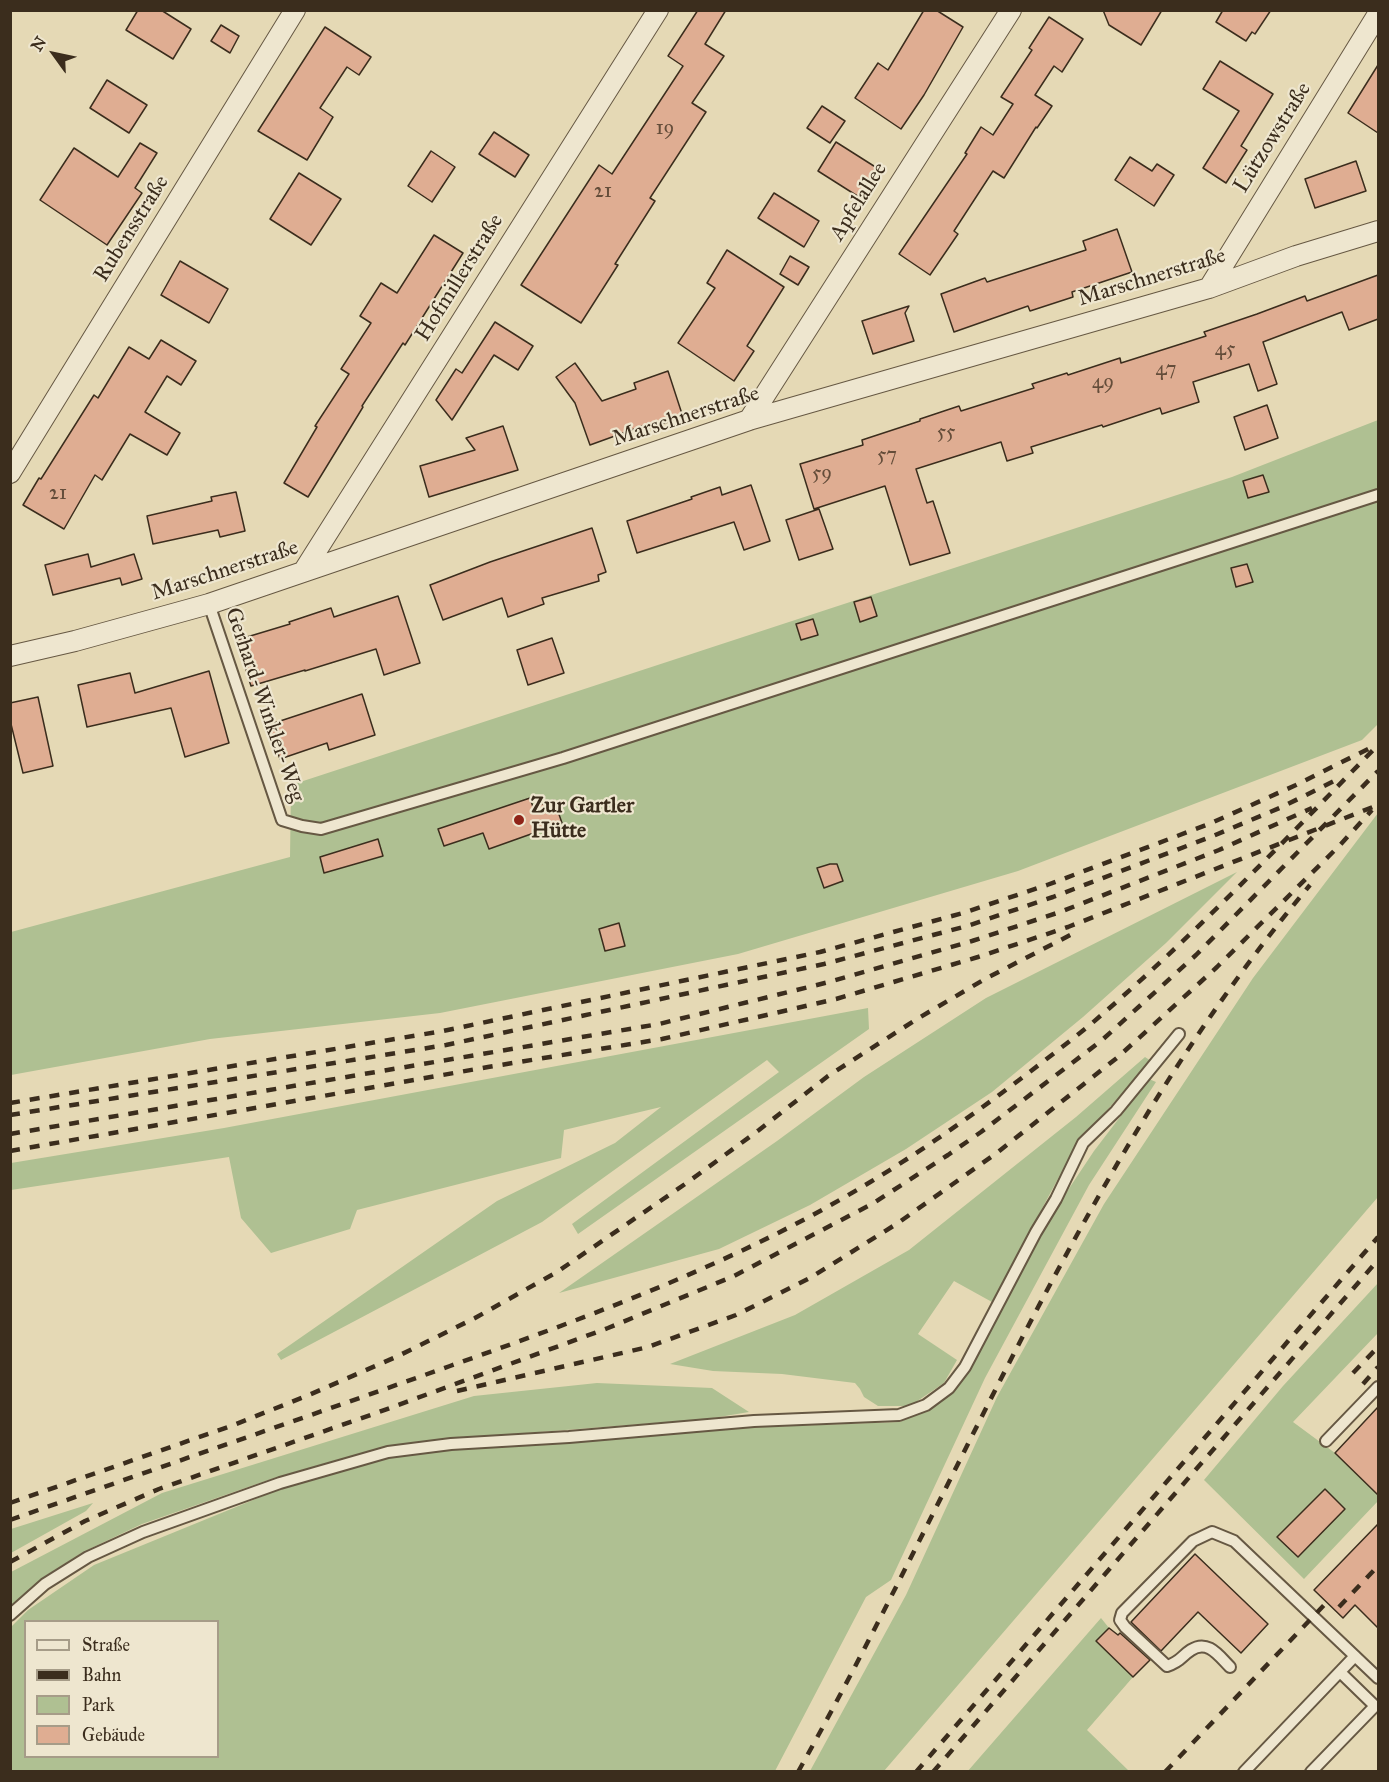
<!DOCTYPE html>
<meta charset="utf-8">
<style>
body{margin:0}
#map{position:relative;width:1389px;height:1782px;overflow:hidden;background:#e5d9b5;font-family:"IM FELL Great Primer",serif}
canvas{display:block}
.frame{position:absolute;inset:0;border:12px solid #3b2d1d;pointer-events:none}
.legend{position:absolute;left:24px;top:1620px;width:195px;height:138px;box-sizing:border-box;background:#eee6cf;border:2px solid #a69c88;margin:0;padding:8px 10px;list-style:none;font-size:18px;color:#3b2d1d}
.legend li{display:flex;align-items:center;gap:12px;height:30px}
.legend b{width:30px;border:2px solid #a69c88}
.north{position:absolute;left:24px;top:24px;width:60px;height:60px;-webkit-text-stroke:4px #eee6cf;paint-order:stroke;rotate:303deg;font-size:16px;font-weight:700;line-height:24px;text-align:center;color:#3b2d1d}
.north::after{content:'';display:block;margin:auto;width:21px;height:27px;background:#3b2d1d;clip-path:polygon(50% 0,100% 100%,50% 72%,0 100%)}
</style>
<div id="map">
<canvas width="1389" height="1782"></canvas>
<div class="frame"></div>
<ul class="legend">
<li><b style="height:8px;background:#eee6cf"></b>Straße</li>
<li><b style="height:8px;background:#3b2d1d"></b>Bahn</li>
<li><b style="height:16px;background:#afc092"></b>Park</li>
<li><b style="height:16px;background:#dfad92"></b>Gebäude</li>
</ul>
<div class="north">N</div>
</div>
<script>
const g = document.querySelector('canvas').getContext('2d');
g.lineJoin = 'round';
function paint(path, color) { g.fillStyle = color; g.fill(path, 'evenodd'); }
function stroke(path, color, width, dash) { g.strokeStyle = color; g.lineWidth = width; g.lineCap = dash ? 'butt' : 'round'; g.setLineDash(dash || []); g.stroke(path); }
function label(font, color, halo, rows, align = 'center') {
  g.font = font + ' "IM FELL Great Primer",serif'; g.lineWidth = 4.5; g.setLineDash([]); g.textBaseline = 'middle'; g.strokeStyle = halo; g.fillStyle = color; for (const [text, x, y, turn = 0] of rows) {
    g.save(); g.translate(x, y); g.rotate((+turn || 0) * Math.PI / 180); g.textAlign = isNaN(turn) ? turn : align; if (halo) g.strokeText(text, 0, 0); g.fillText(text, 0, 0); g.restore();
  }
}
paint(new Path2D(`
 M 1378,420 L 1378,724 L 1362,740 L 1018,871 L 738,954 L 440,1013 L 210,1039 L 11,1075 L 11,932 L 290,857 L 291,785 L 1232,477 Z
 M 1378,813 L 1378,1197 L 884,1771 L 810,1771 L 906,1595 L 997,1397 L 1104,1204 L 1253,978 Z
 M 1237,872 L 1166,943 L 1083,1017 L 992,1092 L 906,1149 L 810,1205 L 719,1249 L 559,1293 L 777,1141 L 864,1077 L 986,998 Z
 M 868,1008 L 869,1029 L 578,1234 L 572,1224 L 779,1072 L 767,1060 L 542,1222 L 281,1360 L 277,1354 L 497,1201 L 615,1143 L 661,1107 L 564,1130 L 561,1158 L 357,1210 L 350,1229 L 271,1253 L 241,1218 L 229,1157 L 11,1190 L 11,1163 L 224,1128 Z
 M 1145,1057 L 1151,1061 L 1084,1136 L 1068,1160 L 992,1302 L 954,1281 L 918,1334 L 957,1360 L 944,1383 L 910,1406 L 878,1406 L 864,1397 L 860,1389 L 855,1383 L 782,1374 L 713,1371 L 670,1364 L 795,1315 L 909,1250 L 1076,1117 Z
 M 1149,1079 L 1156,1082 L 1089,1185 L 985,1378 L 891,1580 L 866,1597 L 775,1771 L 11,1772 L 11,1627 L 28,1610 L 94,1565 L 285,1487 L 386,1457 L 433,1450 L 737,1428 L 900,1422 L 930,1408 L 952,1391 L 970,1370 L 1052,1214 L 1094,1151 ZM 26,1622 L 218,1622 L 218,1756 L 26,1756 Z
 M 1378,1283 L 1378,1333 L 1293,1422 L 1335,1453 L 1378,1494 L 1378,1501 L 1304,1579 L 1204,1480 L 1283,1386 Z
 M 597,1383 L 712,1388 L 749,1412 L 707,1419 L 449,1439 L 379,1448 L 274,1478 L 142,1524 L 83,1552 L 42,1578 L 11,1609 L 11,1572 L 162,1493 L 474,1396 Z
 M 93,1503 L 86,1511 L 11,1553 L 11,1529 Z
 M 1101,1618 L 1109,1628 L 1097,1641 L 1133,1677 L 1087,1730 L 1129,1771 L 967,1772 Z`), '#afc092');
const building = new Path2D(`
 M 138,10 L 161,10 L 191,29 L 173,59 L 126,30 Z
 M 698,10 L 726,10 L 705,44 L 724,56 L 692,103 L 706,112 L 650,198 L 655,201 L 615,264 L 618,265 L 581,323 L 521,285 L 599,165 L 612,174 L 683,66 L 668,56 Z
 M 924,10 L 936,10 L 963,27 L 924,95 L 901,129 L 855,98 L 878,63 L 888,70 Z
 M 1103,10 L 1162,10 L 1141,45 L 1109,25 Z
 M 1223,10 L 1271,10 L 1255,34 L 1252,32 L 1246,41 L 1216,22 Z
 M 1049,17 L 1083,39 L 1062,72 L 1054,66 L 1035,95 L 1052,106 L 1037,128 L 1036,127 L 1004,178 L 993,171 L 954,231 L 958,234 L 930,275 L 899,254 L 967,154 L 965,153 L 981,127 L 993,135 L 1013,104 L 1001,97 L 1032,50 L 1029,48 Z
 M 221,25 L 239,36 L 230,53 L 211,41 Z
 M 325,27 L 371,57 L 359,75 L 347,67 L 320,108 L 333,117 L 307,160 L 258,131 Z
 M 1220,61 L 1273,94 L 1241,146 L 1247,150 L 1226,183 L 1203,168 L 1239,111 L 1203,89 Z
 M 1378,65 L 1378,133 L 1348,113 Z
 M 107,80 L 147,105 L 129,133 L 90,108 Z
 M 822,106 L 845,121 L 830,143 L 807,128 Z
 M 494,132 L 529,155 L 515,177 L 479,154 Z
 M 836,142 L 877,168 L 859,197 L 818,171 Z
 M 140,143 L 157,153 L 135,188 L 142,193 L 107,245 L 40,200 L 74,148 L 118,177 Z
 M 431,151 L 455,167 L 432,202 L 408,186 Z
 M 1130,157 L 1152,171 L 1157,164 L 1174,175 L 1154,206 L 1115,180 Z
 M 1356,161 L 1366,191 L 1315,208 L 1305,179 Z
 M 299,173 L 341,199 L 311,245 L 270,219 Z
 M 774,193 L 819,221 L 804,247 L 758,218 Z
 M 1117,229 L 1132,272 L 1072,292 L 1073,297 L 1030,311 L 1028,306 L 954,332 L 941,294 L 985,278 L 987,282 L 1086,250 L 1083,241 Z
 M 434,235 L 463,253 L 405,345 L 403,343 L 362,406 L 363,407 L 308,497 L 284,483 L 317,427 L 315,426 L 349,374 L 341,369 L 371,323 L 360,316 L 381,283 L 397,293 Z
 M 727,250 L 784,287 L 747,346 L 754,351 L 734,381 L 678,343 L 715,288 L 707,283 Z
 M 790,256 L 809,267 L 798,285 L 780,274 Z
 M 180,261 L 228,289 L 209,323 L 161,295 Z
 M 1378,275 L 1378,319 L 1349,330 L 1342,312 L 1263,342 L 1277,384 L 1258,391 L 1249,364 L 1193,382 L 1199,402 L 1162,414 L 1160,408 L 1103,427 L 1102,425 L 1031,447 L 1033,453 L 1007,461 L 1001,442 L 916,469 L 927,503 L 933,501 L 950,553 L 910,565 L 885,486 L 814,509 L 800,464 L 863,445 L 862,440 L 920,421 L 920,419 L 959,406 L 961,411 L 1034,388 L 1032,384 L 1067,373 L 1068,375 L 1120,358 L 1121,363 L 1206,336 L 1204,332 L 1257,314 L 1305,296 L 1307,301 Z
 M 909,306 L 905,313 L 914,341 L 873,354 L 862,321 Z
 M 495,322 L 533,346 L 518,370 L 494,355 L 452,420 L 436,400 L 456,369 L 462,373 Z
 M 161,340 L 196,361 L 181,385 L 167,376 L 145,412 L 180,433 L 167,455 L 130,434 L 102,480 L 95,475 L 64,529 L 23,505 L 39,478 L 41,479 L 94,395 L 98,398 L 129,347 L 149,359 Z
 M 575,363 L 602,401 L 636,389 L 634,383 L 668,371 L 683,417 L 650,428 L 648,424 L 590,445 L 575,403 L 556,377 Z
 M 1267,405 L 1278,438 L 1245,450 L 1234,417 Z
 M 503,426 L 518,470 L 429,497 L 420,466 L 475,450 L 466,438 Z
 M 1263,475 L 1269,492 L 1248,498 L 1243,481 Z
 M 751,485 L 770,541 L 744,550 L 734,522 L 637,553 L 627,521 L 692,499 L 691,497 L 720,487 L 722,495 Z
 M 236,492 L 245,531 L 220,537 L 218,530 L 153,544 L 147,516 L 212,501 L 211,497 Z
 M 819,509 L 833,549 L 799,560 L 786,520 Z
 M 592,528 L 606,572 L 598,575 L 599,581 L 542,598 L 544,604 L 508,617 L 502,598 L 443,620 L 430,585 L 490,562 Z
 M 88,554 L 91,567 L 134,554 L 142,579 L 122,585 L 120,578 L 53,595 L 45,565 Z
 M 1247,564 L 1253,582 L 1236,587 L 1231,568 Z
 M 398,596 L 420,663 L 384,675 L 376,649 L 305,671 L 305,670 L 251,686 L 237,640 L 290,624 L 289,622 L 331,608 L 334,617 Z
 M 871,597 L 877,616 L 860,622 L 854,602 Z
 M 813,619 L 818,635 L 801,640 L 796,624 Z
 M 552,638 L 564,673 L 528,685 L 517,650 Z
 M 209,671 L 229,743 L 185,757 L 171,708 L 87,727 L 78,685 L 130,673 L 135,693 Z
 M 362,694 L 375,735 L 329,750 L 327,743 L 280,759 L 268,725 Z
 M 38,697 L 53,766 L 23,773 L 10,720 L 10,703 Z
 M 530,798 L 533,807 L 554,800 L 562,823 L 489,849 L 483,833 L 444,846 L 438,829 Z
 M 378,839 L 383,856 L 324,873 L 320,857 Z
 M 830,864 L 837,864 L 843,881 L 824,888 L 817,868 Z
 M 619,923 L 625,946 L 605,951 L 599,929 Z
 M 1378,1407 L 1378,1495 L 1335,1453 Z
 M 1325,1489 L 1345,1509 L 1298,1557 L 1277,1537 Z
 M 1378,1524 L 1378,1628 L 1355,1605 L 1343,1618 L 1314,1590 Z
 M 1195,1554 L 1268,1624 L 1241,1653 L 1198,1612 L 1161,1651 L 1131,1622 Z
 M 1109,1628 L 1118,1635 L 1120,1633 L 1150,1660 L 1133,1677 L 1096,1641 Z`);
paint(building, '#dfad92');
stroke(building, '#3b2d1d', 1.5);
const lane = new Path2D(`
 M 209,604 L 282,820 L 302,826 L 321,829 L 563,758 L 1378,495
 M 1326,1441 L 1378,1387
 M 10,1615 L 45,1584 L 88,1557 L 143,1532 L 280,1483 L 388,1452 L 451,1444 L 569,1437 L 754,1421 L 899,1415 L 926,1405 L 949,1388 L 965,1367 L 1036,1232 L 1056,1199 L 1083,1143 L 1116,1111 L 1179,1034
 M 1230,1667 C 1219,1656 1208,1639 1191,1650 C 1180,1657 1182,1661 1167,1666 L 1125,1627 L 1120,1620 L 1122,1613 L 1193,1541 L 1212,1532 L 1234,1541 L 1378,1678
 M 1244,1772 L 1355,1656
 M 1311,1772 L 1375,1706 L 1340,1672`);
const street = new Path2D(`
 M 1209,288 L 1378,14
 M 749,420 L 1011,10
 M 10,473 L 295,10
 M 303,572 L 658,10
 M 10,656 L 75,641 L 209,604 L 749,420 L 1209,288 L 1296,256 L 1378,231`);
stroke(lane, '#665843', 14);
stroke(street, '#665843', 22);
stroke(lane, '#eee6cf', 10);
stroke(street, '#eee6cf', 20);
stroke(new Path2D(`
 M 10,1103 L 443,1031 L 820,952 L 963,913 L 1047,885 L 1209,824 L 1296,785 L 1370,748
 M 10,1115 L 446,1045 L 824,964 L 967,926 L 1053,897 L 1213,836 L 1282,807 L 1340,778
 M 10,1134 L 659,1024 L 829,982 L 972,941 L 1060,912 L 1219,850 L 1312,808
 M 10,1151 L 488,1067 L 662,1039 L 836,999 L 978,957 L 1068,927 L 1378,805
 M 1353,1373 L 1378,1347
 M 1363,1384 L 1378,1367
 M 457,1391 L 648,1347 L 736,1315 L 810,1278 L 898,1223 L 998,1152 L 1118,1057 L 1217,967 L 1340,845 L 1372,810
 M 10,1503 L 231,1426 L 309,1395 L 396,1357 L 475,1318 L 557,1272 L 688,1182 L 759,1130 L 828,1076 L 917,1019 L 985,979 L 1078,931
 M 10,1520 C 157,1468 304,1418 450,1366 C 591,1316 733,1264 862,1187 C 924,1150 983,1108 1040,1064 C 1057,1051 1074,1038 1091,1024 C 1192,938 1285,840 1378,745
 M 10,1562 L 85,1521 L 159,1489 L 379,1412 L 608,1328 L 734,1276 L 872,1204 L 948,1155 L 981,1132 L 1101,1041 L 1196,955 L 1378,771
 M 1339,1607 L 1378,1566
 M 798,1772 C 965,1474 1088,1150 1310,885
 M 916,1772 L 1378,1237
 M 933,1772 L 1378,1260
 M 1165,1772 L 1327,1602`), '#3b2d1d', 4.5, [10, 10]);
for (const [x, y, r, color] of [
 [519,820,6,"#8f2418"]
]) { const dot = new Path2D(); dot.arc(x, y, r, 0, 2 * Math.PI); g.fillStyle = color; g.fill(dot); stroke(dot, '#eee6cf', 2); }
label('20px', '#644d3a', null, [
 ["19",665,129],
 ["21",603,192],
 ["45",1225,350],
 ["47",1166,370],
 ["49",1103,383],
 ["55",946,433],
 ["57",887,456],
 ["59",822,474],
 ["21",58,494]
]);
label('22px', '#3b2d1d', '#eee6cf', [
 ["Lützowstraße",1273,138,-58],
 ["Apfelallee",859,202,-58],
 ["Rubensstraße",132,229,-58],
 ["Hofmillerstraße",460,278,-58],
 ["Marschnerstraße",1152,278,-17],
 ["Marschnerstraße",686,417,-18],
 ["Marschnerstraße",225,571,-18],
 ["Gerhard-Winkler-Weg",264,705,71]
]);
label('bold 22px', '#3b2d1d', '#eee6cf', [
 ["Zur Gartler",531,807],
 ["Hütte",531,832]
], 'left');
</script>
